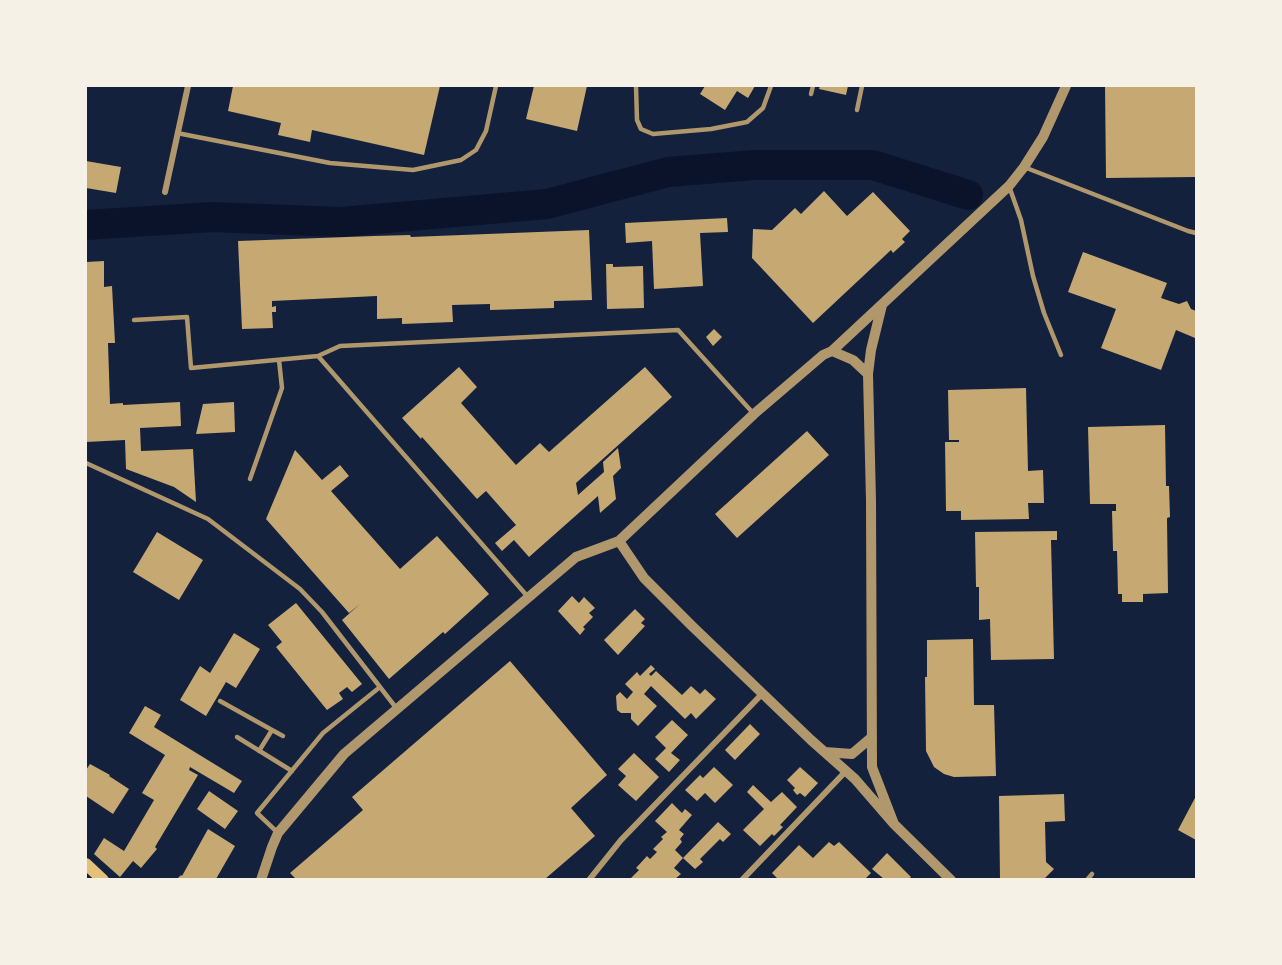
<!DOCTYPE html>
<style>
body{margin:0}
#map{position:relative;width:1282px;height:965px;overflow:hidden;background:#14213d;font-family:"Space Grotesk",sans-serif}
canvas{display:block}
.frame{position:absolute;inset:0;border:87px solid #f6f1e7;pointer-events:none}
</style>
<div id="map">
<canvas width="1282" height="965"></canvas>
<div class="frame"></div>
</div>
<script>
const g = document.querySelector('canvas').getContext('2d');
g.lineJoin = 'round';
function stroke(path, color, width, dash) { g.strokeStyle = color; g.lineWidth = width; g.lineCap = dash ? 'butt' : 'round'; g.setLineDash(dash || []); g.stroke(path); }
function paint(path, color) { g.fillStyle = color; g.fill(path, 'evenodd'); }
stroke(new Path2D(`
 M 86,225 L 212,217 L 341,222 L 547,204 L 668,172 L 755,165 L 873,165 L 968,195`), '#0b132b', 30);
paint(new Path2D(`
 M 233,86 L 440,86 L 424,155 L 312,130 L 310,142 L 278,135 L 281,123 L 228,111 Z
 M 534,86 L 587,86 L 577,131 L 526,119 Z
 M 705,86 L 755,86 L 748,98 L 737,91 L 725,110 L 700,94 Z
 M 820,86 L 848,86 L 846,95 L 819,89 Z
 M 1105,86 L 1196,86 L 1196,177 L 1106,178 Z
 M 86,161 L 121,167 L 116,193 L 86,188 Z
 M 824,191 L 847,216 L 873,192 L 910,231 L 902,239 L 905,242 L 893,253 L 891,250 L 813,323 L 752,258 L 753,229 L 772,230 L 795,208 L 801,214 Z
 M 727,218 L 728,232 L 700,233 L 703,286 L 654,289 L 652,241 L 626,243 L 625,223 Z
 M 589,230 L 592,300 L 554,301 L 554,308 L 490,310 L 490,304 L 452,305 L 453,322 L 402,324 L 402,318 L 377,319 L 377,296 L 272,301 L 272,307 L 276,306 L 276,312 L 272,312 L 273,328 L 242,329 L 238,241 L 374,236 L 410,235 L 411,237 Z
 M 1083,252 L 1167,283 L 1161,298 L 1179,304 L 1187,301 L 1191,309 L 1196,311 L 1196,334 L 1195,338 L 1176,330 L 1161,370 L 1101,348 L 1116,309 L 1068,292 Z
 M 104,261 L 104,287 L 112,286 L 115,343 L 108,343 L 110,404 L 123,403 L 123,405 L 180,402 L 181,426 L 140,428 L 141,451 L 193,449 L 196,502 L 174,487 L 126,469 L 125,440 L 86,442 L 86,262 Z
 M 606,264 L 613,264 L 613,267 L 643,266 L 644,308 L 607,309 Z
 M 714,329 L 722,337 L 713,346 L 706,337 Z
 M 459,367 L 477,387 L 461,403 L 516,465 L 540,443 L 549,452 L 645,367 L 672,397 L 576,483 L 578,495 L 604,472 L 603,462 L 618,448 L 621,468 L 613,476 L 616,499 L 600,513 L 598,496 L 529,557 L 514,540 L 502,551 L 495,543 L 516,525 L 486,491 L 477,499 L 422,437 L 421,439 L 402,418 Z
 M 1026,388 L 1028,471 L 1043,470 L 1044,503 L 1028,503 L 1029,519 L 961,520 L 961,511 L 946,511 L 945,442 L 959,442 L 959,440 L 949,440 L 948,390 Z
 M 234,402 L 235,432 L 196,434 L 203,404 Z
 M 1165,425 L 1166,486 L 1169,486 L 1170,517 L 1167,518 L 1168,593 L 1143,594 L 1143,602 L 1122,602 L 1122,594 L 1118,594 L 1117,551 L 1113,551 L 1112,511 L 1116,511 L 1116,504 L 1090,504 L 1088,427 Z
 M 807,431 L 829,455 L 737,538 L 715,514 Z
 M 295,450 L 322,480 L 340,465 L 349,476 L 331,491 L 400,569 L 437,536 L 489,594 L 445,634 L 443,632 L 389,679 L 342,620 L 360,604 L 349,613 L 266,519 Z
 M 1057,531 L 1057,540 L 1051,540 L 1054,659 L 991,660 L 990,619 L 979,620 L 979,587 L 976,587 L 975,532 Z
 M 157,532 L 203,560 L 179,600 L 133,572 Z
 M 572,596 L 579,603 L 584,597 L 595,608 L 589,613 L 593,617 L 583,627 L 585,629 L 580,635 L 558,611 Z
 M 296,603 L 362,684 L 352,692 L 347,687 L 339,693 L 343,699 L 327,710 L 276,647 L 282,642 L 268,625 Z
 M 635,609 L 645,619 L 641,623 L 645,626 L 618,655 L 604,640 Z
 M 234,633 L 260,649 L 236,688 L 226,682 L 206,716 L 180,700 L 200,666 L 210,673 Z
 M 973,639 L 974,705 L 994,705 L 996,776 L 954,777 L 944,774 L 934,767 L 926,751 L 925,677 L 927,677 L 927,640 Z
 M 510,661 L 607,775 L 571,808 L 595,836 L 545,879 L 296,879 L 290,873 L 363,810 L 352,797 Z
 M 651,665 L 655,669 L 649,674 L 651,676 L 656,671 L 682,695 L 691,686 L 700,694 L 705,689 L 716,699 L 696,719 L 691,713 L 685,719 L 651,686 L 644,694 L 657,706 L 638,726 L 631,719 L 631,713 L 621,713 L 617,710 L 616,696 L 620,692 L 627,699 L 633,692 L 625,684 L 637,672 L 640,676 Z
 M 145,706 L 161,715 L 154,727 L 242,781 L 234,793 L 190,767 L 189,770 L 198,775 L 155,847 L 157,849 L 141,868 L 133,861 L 120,877 L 94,854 L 104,838 L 124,851 L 154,800 L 142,793 L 165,755 L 129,733 Z
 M 672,720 L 688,735 L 671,753 L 680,760 L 669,772 L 655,759 L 666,748 L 655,737 Z
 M 750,724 L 760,734 L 735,760 L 725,750 Z
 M 634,753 L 659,777 L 636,801 L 618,785 L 626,776 L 618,769 Z
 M 90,764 L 110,775 L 109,776 L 129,789 L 113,814 L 86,796 L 86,770 Z
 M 714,767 L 733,785 L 715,803 L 705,793 L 697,801 L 685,790 L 700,775 L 703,778 Z
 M 800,767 L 818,783 L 805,797 L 800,793 L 797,795 L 793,790 L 795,788 L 787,780 Z
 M 753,785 L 771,802 L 782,792 L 797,807 L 780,825 L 783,827 L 774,836 L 772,834 L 760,846 L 743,830 L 764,809 L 747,792 Z
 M 209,791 L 238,811 L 225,829 L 197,809 Z
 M 1064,794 L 1065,821 L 1045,822 L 1046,862 L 1054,869 L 1044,879 L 1000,879 L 999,796 Z
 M 1196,796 L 1196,840 L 1178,830 Z
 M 672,803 L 682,813 L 685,809 L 692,815 L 679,830 L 684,834 L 680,839 L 682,842 L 675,850 L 683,858 L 718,822 L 731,834 L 723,842 L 720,839 L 700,859 L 703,862 L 695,869 L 683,858 L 674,868 L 681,874 L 675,879 L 644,878 L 630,879 L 639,870 L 636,868 L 647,856 L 650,859 L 657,852 L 653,849 L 663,839 L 661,837 L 667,832 L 655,821 Z
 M 208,829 L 235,846 L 216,879 L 177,879 L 181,875 L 182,876 Z
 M 829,842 L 834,846 L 839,842 L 871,873 L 865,879 L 778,879 L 772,873 L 799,845 L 813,858 Z
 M 887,853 L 911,877 L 909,879 L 884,879 L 872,869 Z`), '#c6a872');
stroke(new Path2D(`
 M 636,86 L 637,120 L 641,129 L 653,134 L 711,129 L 747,122 L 763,108 L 771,86
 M 811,94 L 813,86
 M 857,110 L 862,86
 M 177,133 L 330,163 L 413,170 L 461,160 L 476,150 L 486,131 L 496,86
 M 1024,167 L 1188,231 L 1196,233
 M 1009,186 L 1021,220 L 1033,276 L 1044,313 L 1061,355
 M 134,320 L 187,317 L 191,368 L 318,356 L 528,597
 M 318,356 L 340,346 L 678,330 L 753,413
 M 86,463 L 208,519 L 300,589 L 322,612 L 397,709
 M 250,479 L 282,388 L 279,360
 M 220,701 L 272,730
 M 237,737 L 292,771
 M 259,751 L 272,730 L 283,736
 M 277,832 L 257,813 L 323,733 L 380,687
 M 1087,880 L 1092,874`), '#b1986c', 4.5);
stroke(new Path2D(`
 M 165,192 L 188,86
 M 589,880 L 621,840 L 762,694
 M 742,880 L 846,771`), '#b1986c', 6);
stroke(new Path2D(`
 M 882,305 L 871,350 L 868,374 L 871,501 L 872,767 L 894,824
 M 832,351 L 853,360 L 868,374
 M 619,541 L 644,578 L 692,626 L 811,740 L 855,779 L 894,824 L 951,880
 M 825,752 L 852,754 L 872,737
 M 261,880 L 272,847 L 278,833 L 344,754 L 576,557 L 619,541 L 754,414 L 823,355 L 832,351 L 1009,186 L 1024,167 L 1043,137 L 1066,86`), '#b1986c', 10);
stroke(new Path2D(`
 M 86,864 L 103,880`), '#e5c07b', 12);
</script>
